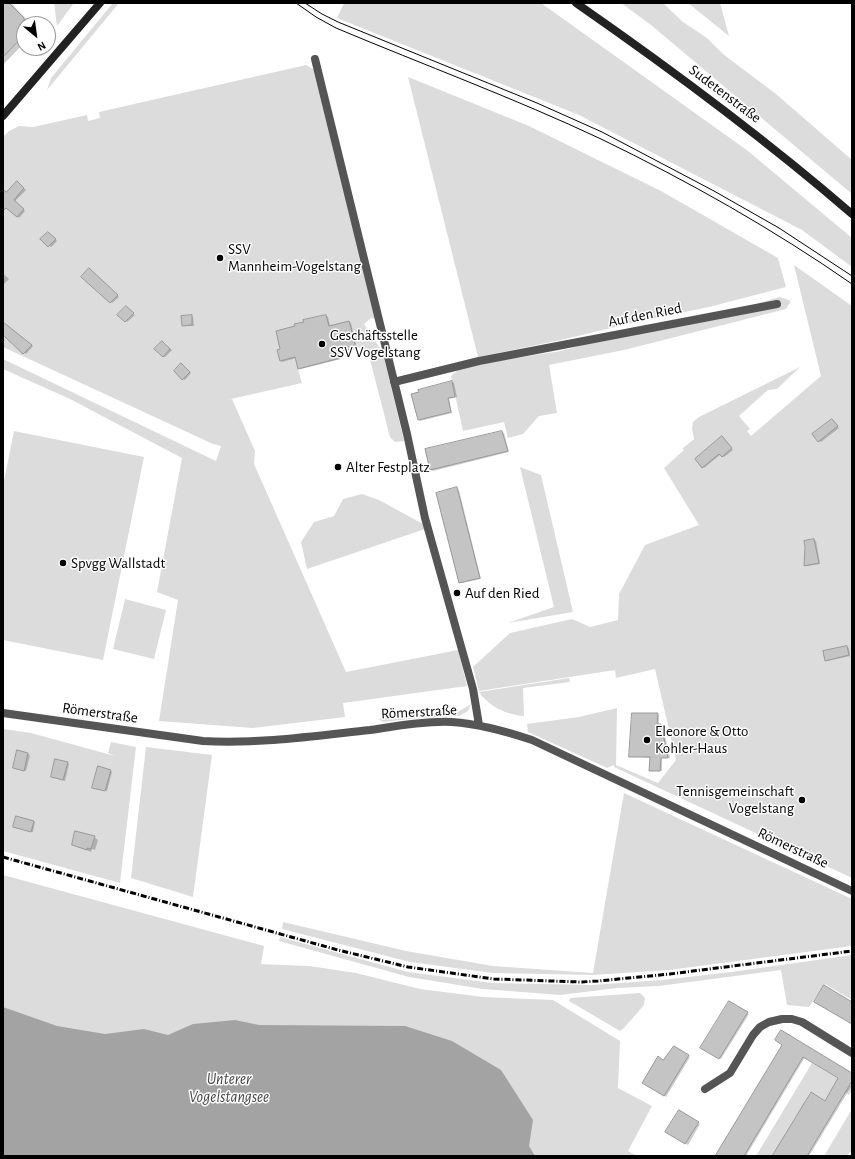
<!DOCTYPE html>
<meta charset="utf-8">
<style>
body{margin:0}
#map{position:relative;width:855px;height:1159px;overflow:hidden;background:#fff;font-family:"Alegreya Sans",sans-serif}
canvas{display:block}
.frame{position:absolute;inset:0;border:4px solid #000;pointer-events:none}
.north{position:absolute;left:16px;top:16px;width:40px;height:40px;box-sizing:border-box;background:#fff;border:1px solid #999;border-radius:50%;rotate:151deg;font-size:11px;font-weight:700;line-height:16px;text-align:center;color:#000}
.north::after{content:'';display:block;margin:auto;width:14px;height:18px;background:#000;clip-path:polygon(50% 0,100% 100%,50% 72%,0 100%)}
</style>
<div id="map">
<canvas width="855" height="1159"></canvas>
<div class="frame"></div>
<div class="north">N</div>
</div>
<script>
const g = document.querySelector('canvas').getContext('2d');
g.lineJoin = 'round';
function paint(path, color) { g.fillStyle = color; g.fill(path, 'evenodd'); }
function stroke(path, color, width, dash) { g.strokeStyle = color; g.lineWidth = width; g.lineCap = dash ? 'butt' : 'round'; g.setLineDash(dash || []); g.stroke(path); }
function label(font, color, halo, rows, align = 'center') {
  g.font = font + ' "Alegreya Sans",sans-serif'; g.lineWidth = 3; g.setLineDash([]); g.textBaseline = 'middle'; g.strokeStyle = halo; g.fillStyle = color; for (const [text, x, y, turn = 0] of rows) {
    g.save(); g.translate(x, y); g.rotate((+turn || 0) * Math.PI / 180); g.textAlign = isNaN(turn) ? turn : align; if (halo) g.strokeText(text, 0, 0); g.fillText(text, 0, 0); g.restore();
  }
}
paint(new Path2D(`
 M 54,3 L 74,3 L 57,26 Z
 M 113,3 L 119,3 L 47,90 L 51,78 Z
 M 344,3 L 541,3 L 748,151 L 852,238 L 852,267 L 802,230 L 579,115 L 337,18 Z
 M 621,3 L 663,3 L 683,22 L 707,38 L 723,54 L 776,94 L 852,160 L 852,194 L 651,25 Z
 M 688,3 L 720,3 L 729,36 Z
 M 306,65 L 316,71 L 376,319 L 371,318 L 364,324 L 383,353 L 404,441 L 395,442 L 390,437 L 368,352 L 361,347 L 339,352 L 340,359 L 298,369 L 302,383 L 222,401 L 232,399 L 255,451 L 254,464 L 346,672 L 458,650 L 467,686 L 343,703 L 345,717 L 253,728 L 159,721 L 178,600 L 157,592 L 182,458 L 70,399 L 3,369 L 3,359 L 216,461 L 221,446 L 213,444 L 3,347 L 3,137 L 9,131 L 19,126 L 33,127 L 87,115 L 88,121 L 100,118 L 99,112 Z
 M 408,77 L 529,126 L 661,191 L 778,258 L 786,287 L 709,307 L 632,323 L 561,340 L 478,357 Z
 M 794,265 L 852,306 L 852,878 L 614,767 L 614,765 L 607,768 L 528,732 L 527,724 L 579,717 L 617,708 L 616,765 L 658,783 L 676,760 L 655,669 L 616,678 L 615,670 L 479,691 L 473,667 L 510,633 L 572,619 L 590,627 L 618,620 L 619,594 L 645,545 L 699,525 L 664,468 L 684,450 L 682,449 L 694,439 L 692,429 L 693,422 L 699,417 L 800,367 L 777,389 L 768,390 L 739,416 L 750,429 L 747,431 L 751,436 L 821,376 Z
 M 780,297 L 791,301 L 786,309 L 624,350 L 549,365 L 557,413 L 539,416 L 523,434 L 508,438 L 504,422 L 463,431 L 451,376 L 458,370 L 497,361 L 561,351 L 608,338 L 710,317 Z
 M 14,431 L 144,457 L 103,660 L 3,640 L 3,486 Z
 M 520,467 L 541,475 L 573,612 L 508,623 L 554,607 Z
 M 362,494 L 379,500 L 423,524 L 425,529 L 307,569 L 301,542 L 314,522 L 334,516 L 343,499 Z
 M 125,599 L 166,610 L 154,659 L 113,649 Z
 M 569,678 L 570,682 L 523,688 L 524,716 C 507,715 488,706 479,692 Z
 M 471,704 L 468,711 L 459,716 L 417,718 L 383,722 L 378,719 L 458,712 Z
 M 3,729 L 31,733 L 115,756 L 108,753 L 111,742 L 136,747 L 120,883 L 3,851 Z
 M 146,747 L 212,755 L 193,897 L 131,878 Z
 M 624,793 L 852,899 L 852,946 L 669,970 L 593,975 L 493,973 L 410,962 L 282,929 L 283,922 L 406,951 L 493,966 L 593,973 Z
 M 3,875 L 264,946 L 261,964 L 309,966 L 356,973 L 420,989 L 483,997 L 553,1000 L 620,1041 L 618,1088 L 652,1106 L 628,1151 L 637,1156 L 3,1156 Z
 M 280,937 L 408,972 L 492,983 L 592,985 L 662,980 L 731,972 L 852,955 L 852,1000 L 825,984 L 809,1007 L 787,1005 L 781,970 L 659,986 L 617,988 L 560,995 L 483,989 L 409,977 L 279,941 Z
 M 640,993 L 645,998 L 644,1005 L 623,1029 L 620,1031 L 569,1001 L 570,998 Z
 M 812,1063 L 852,1087 L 852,1090 L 849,1095 L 834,1086 L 825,1101 L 810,1092 L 804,1103 L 819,1111 L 810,1126 L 795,1117 L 789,1128 L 804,1137 L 778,1156 L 756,1156 Z
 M 852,1109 L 852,1151 L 847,1155 L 848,1156 L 824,1156 Z`), '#dcdcdc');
paint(new Path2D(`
 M 3,1007 L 57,1026 L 105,1034 L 144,1029 L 168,1035 L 193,1024 L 235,1020 L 259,1025 L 405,1026 L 452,1041 L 501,1070 L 533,1120 L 529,1146 L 535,1156 L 3,1156 Z`), '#a3a3a3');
paint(new Path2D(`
 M 3,3 L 11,3 L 31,24 L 24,24 L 24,43 L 3,65 Z
 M 19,184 L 26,190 L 14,202 L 25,211 L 19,218 L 3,201 L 3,198 Z
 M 50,234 L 57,241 L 51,247 L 42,239 Z
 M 91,271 L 119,297 L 112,303 L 83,277 Z
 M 3,273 L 9,279 L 3,285 Z
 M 128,308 L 135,315 L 127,322 L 126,321 Z
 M 191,316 L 193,317 L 194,326 L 183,326 Z
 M 326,316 L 328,317 L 330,326 L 349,322 L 351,323 L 357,349 L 340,353 L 341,359 L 301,369 L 299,368 L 296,358 L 282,362 L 281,361 L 281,350 L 296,327 Z
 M 3,323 L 33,346 L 26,354 L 3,334 Z
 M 164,343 L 172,350 L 165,357 L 163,356 Z
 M 182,364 L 191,373 L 185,380 L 183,379 Z
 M 452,382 L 454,383 L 457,397 L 449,399 L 452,413 L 420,421 L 418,419 Z
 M 832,420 L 839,428 L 821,442 L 819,441 Z
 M 502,432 L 504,433 L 509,452 L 433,471 L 431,470 L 426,450 Z
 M 722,437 L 733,450 L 724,457 L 721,454 L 704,468 L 703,467 Z
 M 457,489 L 459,490 L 481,579 L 462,583 L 460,582 Z
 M 814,540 L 816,541 L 820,564 L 807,566 L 805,565 Z
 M 847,647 L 849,648 L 850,656 L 827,661 L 826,660 Z
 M 658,714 L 659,715 L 659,725 L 663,726 L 670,758 L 662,758 L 662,771 L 650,770 L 651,758 L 630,756 Z
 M 18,751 L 30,755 L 26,771 L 16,769 Z
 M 67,763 L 69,764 L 65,781 L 52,777 Z
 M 110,771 L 112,772 L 107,791 L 95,788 Z
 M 33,821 L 35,822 L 33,832 L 16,828 Z
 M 94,837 L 98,840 L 95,850 L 92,849 L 91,852 L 73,844 Z
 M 730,1002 L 749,1014 L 721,1059 L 702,1048 Z
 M 784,1044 L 852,1074 L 852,1085 L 809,1156 L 773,1156 L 825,1102 L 840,1078 L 805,1057 L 746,1156 L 721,1156 Z
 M 674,1047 L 690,1057 L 666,1097 L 643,1083 L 664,1061 Z
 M 679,1111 L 700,1124 L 688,1145 L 667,1132 Z`), '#0003');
const building = new Path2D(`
 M 3,3 L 9,3 L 24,18 L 24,35 L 3,57 Z
 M 17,181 L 24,188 L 14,200 L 24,209 L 17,217 L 6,208 L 3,211 L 3,189 L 6,192 Z
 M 48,232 L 56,239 L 48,247 L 40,239 Z
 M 89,268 L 118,295 L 110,303 L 81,277 Z
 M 126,306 L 134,313 L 125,322 L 117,315 Z
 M 192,315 L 192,325 L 182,326 L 181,316 Z
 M 326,315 L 329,326 L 349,321 L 356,348 L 338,352 L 340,358 L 298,369 L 295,357 L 280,361 L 277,350 L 280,349 L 276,331 L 295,326 L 294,324 L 304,322 L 303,320 Z
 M 3,322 L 32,345 L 23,354 L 3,335 Z
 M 162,341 L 170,349 L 163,357 L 154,349 Z
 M 181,363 L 190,372 L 182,380 L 174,371 Z
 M 452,381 L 455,397 L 448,398 L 451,412 L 418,420 L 411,394 L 419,392 L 418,390 Z
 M 832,419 L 838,426 L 818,442 L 812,434 Z
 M 502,431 L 508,451 L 430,470 L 425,449 Z
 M 722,436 L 732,448 L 722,457 L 719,454 L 702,468 L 695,459 Z
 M 457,487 L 480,578 L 459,583 L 436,493 Z
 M 814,539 L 819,563 L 804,566 L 805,547 L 804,541 Z
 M 847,646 L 849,655 L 825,661 L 823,651 Z
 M 632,713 L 658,713 L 657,724 L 661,724 L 668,758 L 661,758 L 660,771 L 649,771 L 650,757 L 629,757 Z
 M 17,750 L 28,753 L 24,771 L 13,768 Z
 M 55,759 L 68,762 L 63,780 L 51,777 Z
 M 98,766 L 111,770 L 105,791 L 92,788 Z
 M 16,816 L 34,821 L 31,832 L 13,827 Z
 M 75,831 L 95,836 L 91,849 L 87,848 L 87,850 L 72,845 Z
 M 824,985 L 852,1002 L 852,1024 L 814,1002 Z
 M 729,1001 L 748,1012 L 719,1059 L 700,1048 Z
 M 781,1030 L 852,1073 L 852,1081 L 807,1156 L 772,1156 L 811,1092 L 825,1101 L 838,1078 L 803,1057 L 744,1156 L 715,1156 L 782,1045 L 775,1040 Z
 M 674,1046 L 689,1055 L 664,1096 L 642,1083 L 658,1056 L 663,1060 Z
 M 679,1110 L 699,1122 L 685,1144 L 665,1132 Z`);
paint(building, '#c4c4c4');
stroke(building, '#999', 1);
stroke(new Path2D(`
 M 315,59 L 407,434 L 425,518 L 473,689 L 479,725
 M 394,382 L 479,361 L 777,304
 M 3,713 L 203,741 C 259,744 314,736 370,730 C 397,726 425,721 452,722 C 480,724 505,731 532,740 L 852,891
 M 705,1089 L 730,1073 L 753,1035 L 760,1027 L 769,1022 L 782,1019 L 792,1019 L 802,1022 L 852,1053`), '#555', 8);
stroke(new Path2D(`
 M 576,3 C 671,69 764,138 852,214
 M 3,116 L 100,3`), '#222', 8);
stroke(new Path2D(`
 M 296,3 L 316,17 L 336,28 C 424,65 514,98 601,139 C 688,181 773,229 852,284
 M 305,3 L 322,14 L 338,22 L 537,103 L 602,132 L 714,191 L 779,228 L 852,276`), '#000', 1);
stroke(new Path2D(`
 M 3,857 L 338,950 L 408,967 L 494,979 L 581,982 L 598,981 L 670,974 L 852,951`), '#000', 3, [6, 2, 1, 2]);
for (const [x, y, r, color] of [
 [220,258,4,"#000"],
 [322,344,4,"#000"],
 [338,467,4,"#000"],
 [63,563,4,"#000"],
 [457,593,4,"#000"],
 [647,740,4,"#000"],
 [802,800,4,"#000"]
]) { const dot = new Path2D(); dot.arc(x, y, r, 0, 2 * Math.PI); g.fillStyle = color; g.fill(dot); stroke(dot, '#fff', 1.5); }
label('15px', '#000', '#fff', [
 ["Sudetenstraße",725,94,37],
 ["Auf den Ried",645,315,-11],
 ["Römerstraße",419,712,-3],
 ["Römerstraße",100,713,8],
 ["Römerstraße",793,848,25]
]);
label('15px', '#000', '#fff', [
 ["SSV",228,249],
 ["Mannheim-Vogelstang",228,266],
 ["Geschäftsstelle",330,335],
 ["SSV Vogelstang",330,352],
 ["Alter Festplatz",346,467],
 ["Spvgg Wallstadt",71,563],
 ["Auf den Ried",465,593],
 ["Eleonore & Otto",655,731],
 ["Kohler-Haus",655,748],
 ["Tennisgemeinschaft",794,791,"right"],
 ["Vogelstang",794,808,"right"]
], 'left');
label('italic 16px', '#444', '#fff', [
 ["Unterer",229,1079],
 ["Vogelstangsee",229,1097]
]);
</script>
